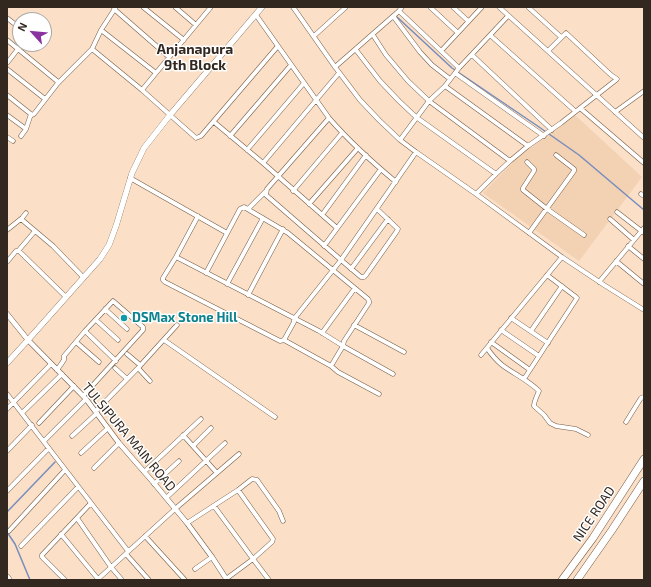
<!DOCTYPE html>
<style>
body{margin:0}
#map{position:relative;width:651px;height:587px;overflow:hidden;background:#fbdfc6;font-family:"Exo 2",sans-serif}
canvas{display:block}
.frame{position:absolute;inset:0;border:8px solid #33281f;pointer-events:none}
.north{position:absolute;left:12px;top:12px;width:40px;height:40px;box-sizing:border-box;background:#fff;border:1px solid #ada9a5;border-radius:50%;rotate:297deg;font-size:11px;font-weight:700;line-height:16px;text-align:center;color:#33281f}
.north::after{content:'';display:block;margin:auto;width:14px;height:18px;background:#8a33a0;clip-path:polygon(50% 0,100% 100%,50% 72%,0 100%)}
</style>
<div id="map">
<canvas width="651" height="587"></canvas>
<div class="frame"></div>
<div class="north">N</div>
</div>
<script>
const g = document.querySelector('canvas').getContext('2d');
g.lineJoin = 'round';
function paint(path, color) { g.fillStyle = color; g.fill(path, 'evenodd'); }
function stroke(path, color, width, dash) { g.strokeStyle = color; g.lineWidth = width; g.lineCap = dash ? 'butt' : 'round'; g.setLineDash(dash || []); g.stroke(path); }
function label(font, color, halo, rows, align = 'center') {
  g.font = font + ' "Exo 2",sans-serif'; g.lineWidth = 3; g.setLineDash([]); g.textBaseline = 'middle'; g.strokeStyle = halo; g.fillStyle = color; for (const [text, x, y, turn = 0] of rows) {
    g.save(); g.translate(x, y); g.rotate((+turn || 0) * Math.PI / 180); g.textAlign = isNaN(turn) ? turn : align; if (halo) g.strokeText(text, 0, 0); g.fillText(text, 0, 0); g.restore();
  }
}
paint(new Path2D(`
 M 575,115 L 642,177 L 579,261 L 483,193 L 516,159 Z`), '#f3d1b3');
stroke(new Path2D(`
 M 397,17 L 452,68 L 539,127 L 579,155 L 644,210
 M 7,512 L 55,462
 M 7,532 L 15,544 L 30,580`), '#778dbd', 1.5);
const minor = new Path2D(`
 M 143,7 L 184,40
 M 175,7 L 196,25
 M 293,7 L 335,67 L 360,100 L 379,120 L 400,140 L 416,152 L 476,194 L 562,257 L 604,285 L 644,310
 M 430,7 L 457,32
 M 453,7 L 468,21
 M 499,7 L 644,138
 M 528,7 L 561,37
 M 114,9 L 169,57
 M 399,11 L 459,68
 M 256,15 L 329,118 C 349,141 372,162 396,182
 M 393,16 L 420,52 L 432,65 L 450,79
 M 7,18 L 20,28
 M 101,30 L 156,73
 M 373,35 L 386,55 L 408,81 L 429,101 L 510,161
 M 490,35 L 575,111
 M 314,36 L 346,7
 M 7,40 L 57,81 L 58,83 L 34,114 L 32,115 L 7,95
 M 92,49 L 142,90 L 170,115 L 196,138 L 201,136 L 278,46
 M 356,50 L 380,81 L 399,101 L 416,117 L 496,174
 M 441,51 L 482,7
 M 472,55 L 552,130
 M 7,63 L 22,44
 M 335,67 L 399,11 L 402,7
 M 7,69 L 45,99
 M 455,73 L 544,136
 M 58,83 L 92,49 L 101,30 L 116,7
 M 445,86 L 528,146
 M 142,90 L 156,73 L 211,7
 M 580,108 L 644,163
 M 615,112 L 644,91
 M 7,115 L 26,129
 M 329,118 L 267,189 L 266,195 L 341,260 L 416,152
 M 214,122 L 263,163 L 337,228
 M 21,136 L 26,129 L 31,114
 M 230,136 L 291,65
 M 7,137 L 13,141
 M 400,140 L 429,101 L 445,86 L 459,68 L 508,16
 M 247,150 L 304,83
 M 527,162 L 534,169 L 534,171 L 523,188 L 523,190 L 547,209 L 584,235
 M 263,163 L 339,73
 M 130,178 L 227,233
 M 293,191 L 342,133
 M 476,194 L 496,174 L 510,161 L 528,146 L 561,123 L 616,80 L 617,79 L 611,75 L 566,33 L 548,51
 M 641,194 L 644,196
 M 309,204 L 358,148
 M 248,209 L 266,191
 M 617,212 L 644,233
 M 322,215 L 366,155
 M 198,216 L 176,257 L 163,278 L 163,280 L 165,282 L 280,341 L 284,340 L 294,322 L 294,319 L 341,260 L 361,277 L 364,277 L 366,275 L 397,231 L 398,229 L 377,209
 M 21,219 L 53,246 L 83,277
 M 610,219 L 634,240
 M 7,230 L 22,218 L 26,213
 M 529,233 L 574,171 L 574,169 L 556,155
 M 324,246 L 381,169
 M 628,246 L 644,259
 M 18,251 L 35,231
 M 176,257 L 319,331 L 343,346 L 393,374
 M 616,261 L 644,284
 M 7,262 L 16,251 L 19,251 L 66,297
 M 351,269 L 388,219
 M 206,273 L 240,209 L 244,207 L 288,233 L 368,299 L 369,301 L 369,303 L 344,341 L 343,346 L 331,366
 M 599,282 L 644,228
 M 227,284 L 263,218
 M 248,295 L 283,229
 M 105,309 L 127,329
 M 511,318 L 548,343
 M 96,320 L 118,340
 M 354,325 L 404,352
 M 501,330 L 539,356
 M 85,331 L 116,361
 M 531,331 L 562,286
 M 322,333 L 355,288
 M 164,340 L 275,417
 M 284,340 L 331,366 L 338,372 L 379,394
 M 76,342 L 99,362
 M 491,342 L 530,370
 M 487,348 C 491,354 496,360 502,365 C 514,374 528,380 539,391 C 537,396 534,401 534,406 L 544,415 L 550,423 L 556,426 L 576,429 L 588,435
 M 127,354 L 140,365
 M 481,355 L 562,257
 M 115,368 L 127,379
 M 138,368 L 150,381
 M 57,370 L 64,360 L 64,356 L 85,331 L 113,301 L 143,327 L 143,330 L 83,396
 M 524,379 L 577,298 L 576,297 L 547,275
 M 7,394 L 128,551
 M 7,409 L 51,364
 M 96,411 L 138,368 L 177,325
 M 22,413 L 62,374
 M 626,422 L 641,398 L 644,397
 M 39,423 L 74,386
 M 183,435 L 217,473
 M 72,436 L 97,413
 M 44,441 L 86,399
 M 193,446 L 211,428
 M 7,451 L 32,425
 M 81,453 L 108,428
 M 94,468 L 119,443
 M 144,472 L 201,419
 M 154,484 L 179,461
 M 238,490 L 273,539 L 272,542 L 253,559 L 269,580
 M 7,491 L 49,448
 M 166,498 L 225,443
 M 214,506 L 253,559 L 226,579
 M 77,518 L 111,567 L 122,580
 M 187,523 L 238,490 L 252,479 L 257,480 L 279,511 L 283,521
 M 9,531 L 65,470
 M 61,534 L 98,579
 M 145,536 L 185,580
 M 21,546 L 78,487
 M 126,554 L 149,580
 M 195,569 L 212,557
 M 7,576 L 9,578
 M 65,580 L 42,557 L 42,555 L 91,503
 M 97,580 L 175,509 L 239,454`);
const tertiary = new Path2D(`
 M 7,314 L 28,340 L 86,399 L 119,443 L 153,482 L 187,523 L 212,557 L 227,580`);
const secondary = new Path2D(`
 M 7,363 L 28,340 L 100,259 L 109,245 L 116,226 L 132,173 L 144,148 L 170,115 L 262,7`);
const motorway = new Path2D(`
 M 562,580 L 593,538 L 644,459
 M 577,580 L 612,530 L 644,481`);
stroke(minor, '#745c46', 5);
stroke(tertiary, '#745c46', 5.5);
stroke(secondary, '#745c46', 6);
stroke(motorway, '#745c46', 8);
stroke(minor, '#fff', 4);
stroke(tertiary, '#fff', 4.5);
stroke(secondary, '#fff', 5.5);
stroke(motorway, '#fff', 7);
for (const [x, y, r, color] of [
 [124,318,4,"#0f9aa8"]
]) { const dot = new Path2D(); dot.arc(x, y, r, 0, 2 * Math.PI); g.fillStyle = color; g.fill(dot); stroke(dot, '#fff', 1.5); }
label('bold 13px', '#0d838f', '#fff', [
 ["DSMax Stone Hill",132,318]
], 'left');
label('13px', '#33281f', '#fff', [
 ["TULSIPURA MAIN ROAD",129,437,50],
 ["NICE ROAD",594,514,-56]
]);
label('bold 14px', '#33281f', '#fff', [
 ["Anjanapura",195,49],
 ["9th Block",195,65]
]);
</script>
